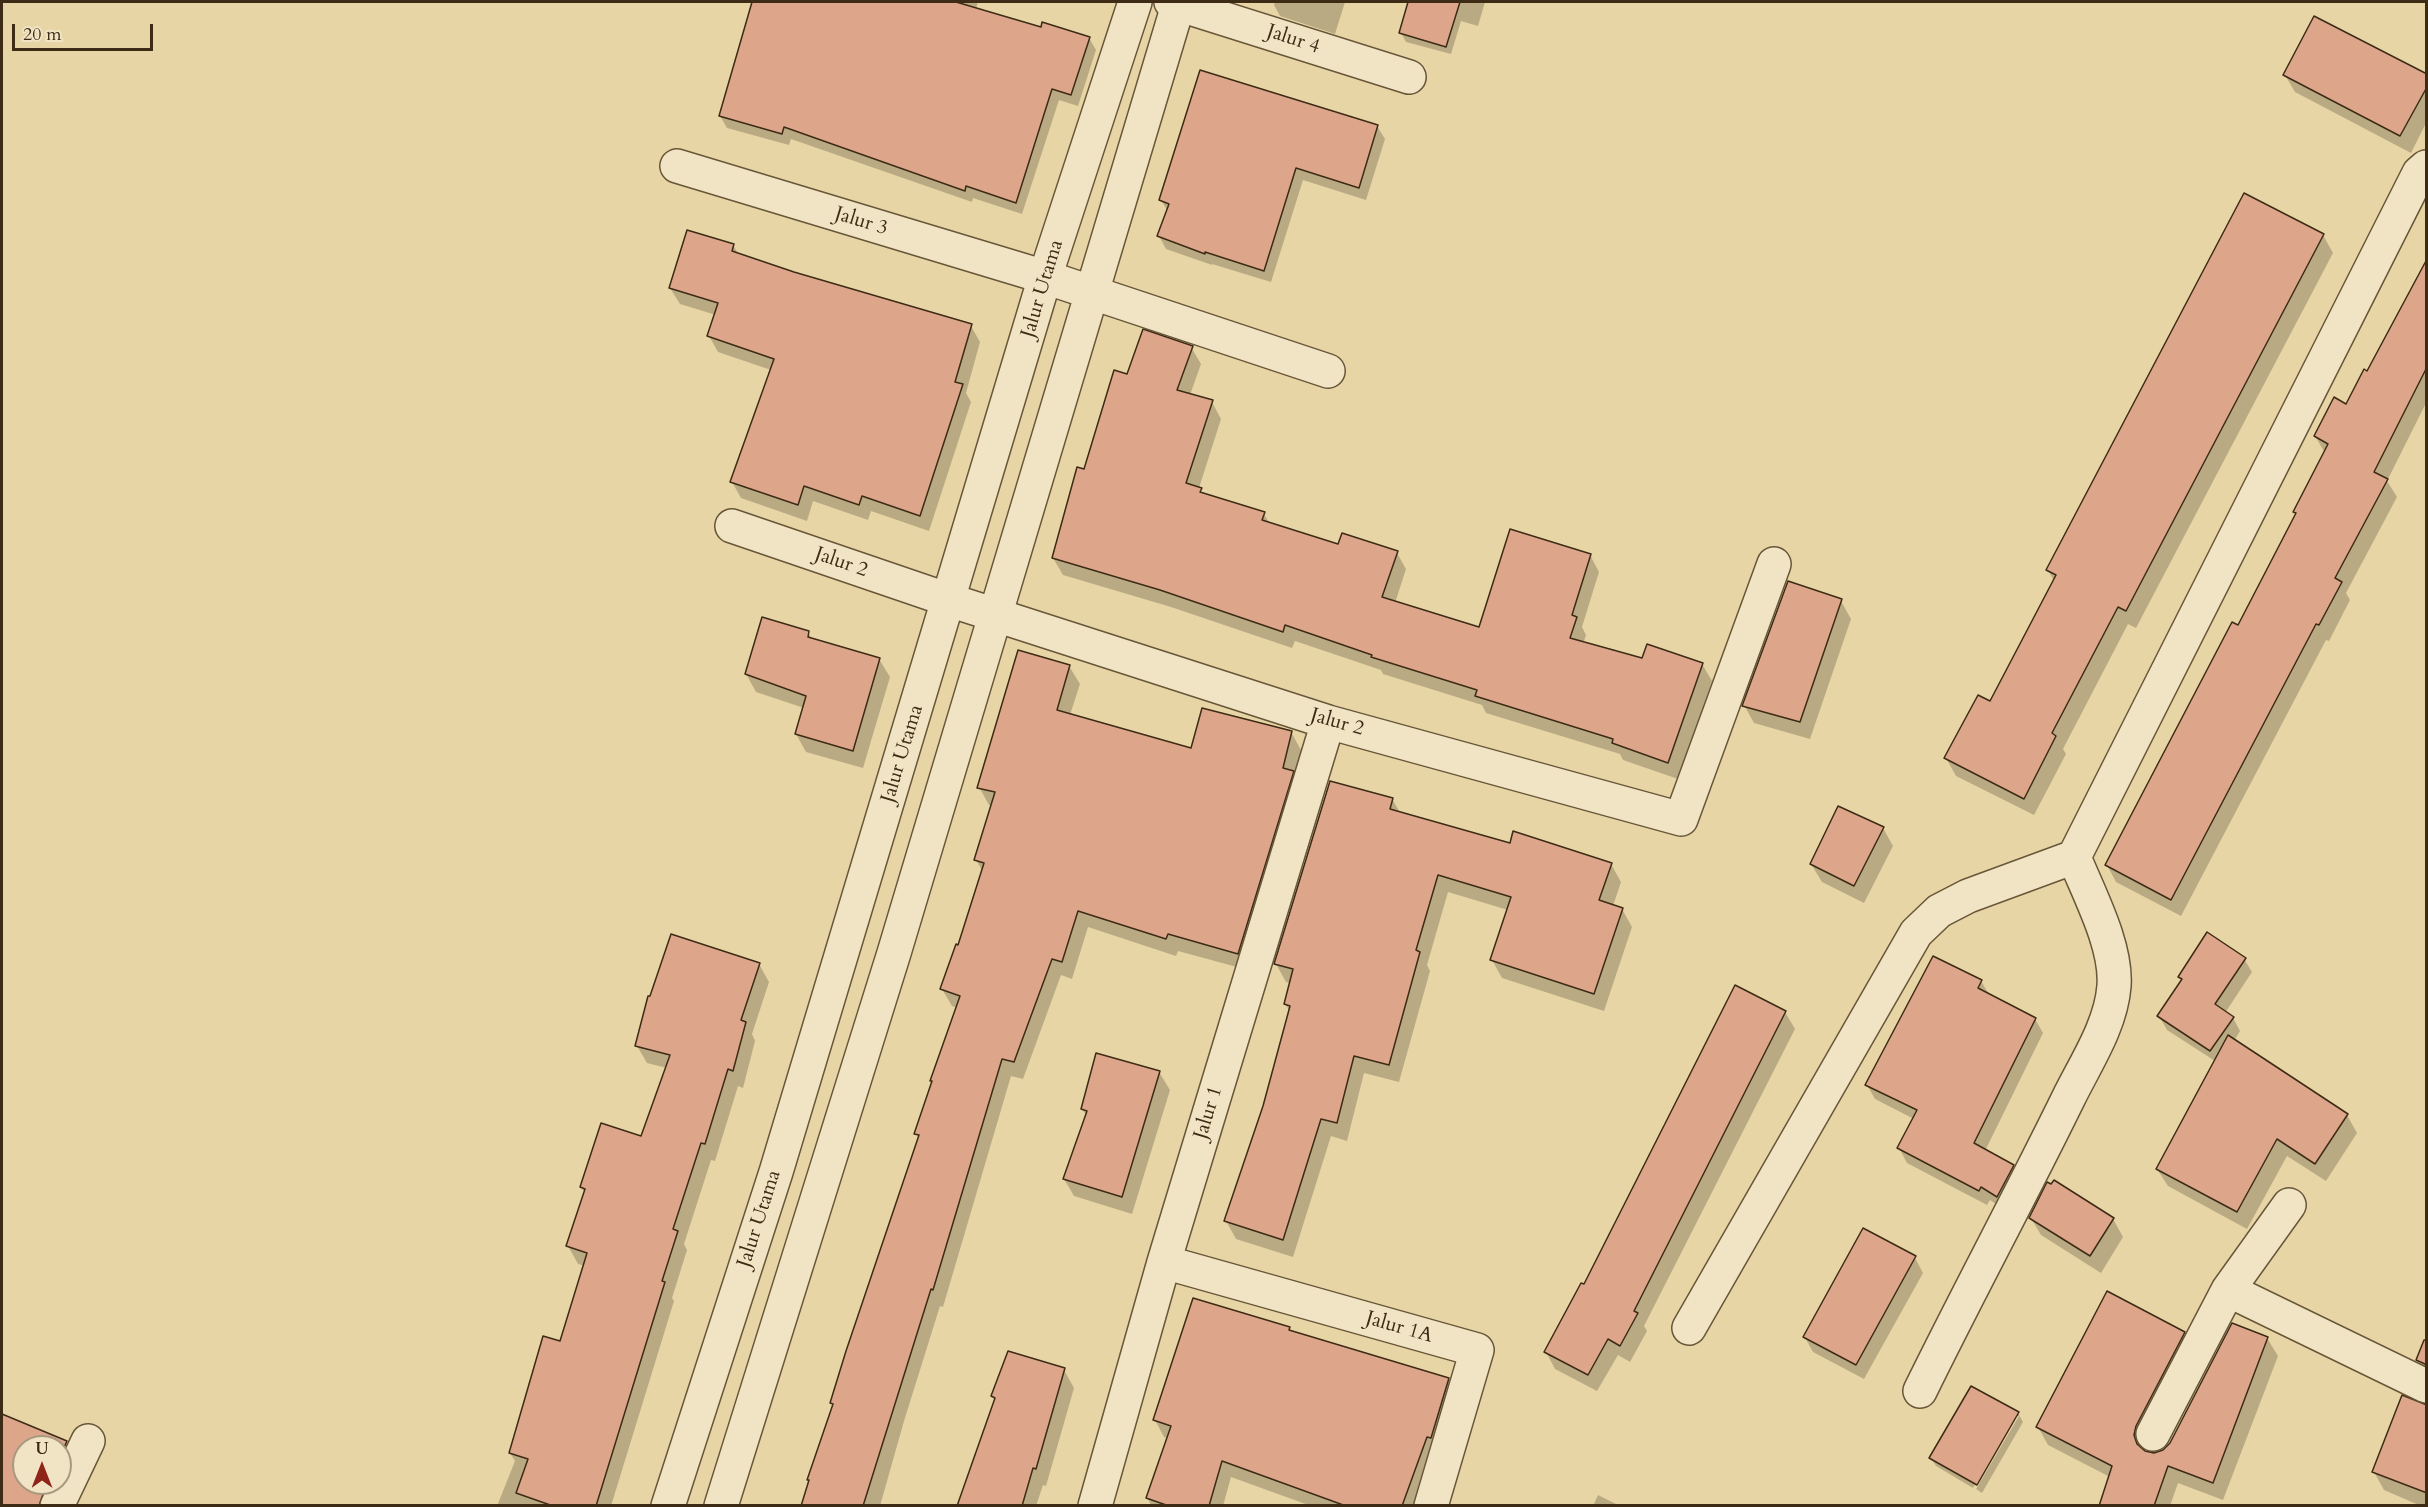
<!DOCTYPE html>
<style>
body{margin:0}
#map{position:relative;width:2428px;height:1507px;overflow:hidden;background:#e8d5a5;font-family:Cardo,serif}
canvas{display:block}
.frame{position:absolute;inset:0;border:3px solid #3d2b15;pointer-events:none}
.north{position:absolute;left:12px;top:1435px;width:60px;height:60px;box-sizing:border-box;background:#f0e4c4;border:2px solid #a89a7e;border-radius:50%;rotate:0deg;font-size:16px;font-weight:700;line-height:24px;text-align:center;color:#3d2b15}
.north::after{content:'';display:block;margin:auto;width:21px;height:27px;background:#8f2418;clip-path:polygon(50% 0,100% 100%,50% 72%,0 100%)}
.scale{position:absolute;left:12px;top:24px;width:141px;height:27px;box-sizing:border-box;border:3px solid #3d2b15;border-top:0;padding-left:8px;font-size:18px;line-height:21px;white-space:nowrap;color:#3d2b15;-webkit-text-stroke:4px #f0e4c4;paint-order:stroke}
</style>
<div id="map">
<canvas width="2428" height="1507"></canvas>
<div class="frame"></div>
<div class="north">U</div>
<div class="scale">20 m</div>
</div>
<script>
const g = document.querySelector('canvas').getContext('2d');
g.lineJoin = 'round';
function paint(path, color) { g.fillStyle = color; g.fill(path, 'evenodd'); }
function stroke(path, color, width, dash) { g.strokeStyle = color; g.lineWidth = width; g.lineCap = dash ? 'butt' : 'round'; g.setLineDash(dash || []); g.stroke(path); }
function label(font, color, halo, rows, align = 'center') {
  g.font = font + ' Cardo,serif'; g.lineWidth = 4.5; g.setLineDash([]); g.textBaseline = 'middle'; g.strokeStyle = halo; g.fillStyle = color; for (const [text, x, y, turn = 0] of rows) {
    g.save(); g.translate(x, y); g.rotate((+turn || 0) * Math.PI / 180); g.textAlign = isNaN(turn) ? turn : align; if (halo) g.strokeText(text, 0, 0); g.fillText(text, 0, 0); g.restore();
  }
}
paint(new Path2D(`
 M 763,2 L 978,2 L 976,9 L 1042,28 L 1089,38 L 1096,50 L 1078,106 L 1059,100 L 1022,214 L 973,198 L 972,202 L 791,139 L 789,145 L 727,128 L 720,116 Z
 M 1275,2 L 1345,2 L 1335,34 L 1280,16 L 1274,5 Z
 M 1410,2 L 1485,2 L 1478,26 L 1461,21 L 1451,54 L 1406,42 L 1401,33 Z
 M 2285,75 L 2426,76 L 2426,123 L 2411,153 L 2295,92 Z
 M 1377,126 L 1385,139 L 1366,200 L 1303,180 L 1271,282 L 1212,264 L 1212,265 L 1166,249 L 1159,236 L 1168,212 L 1161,200 Z
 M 2323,235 L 2333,253 L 2136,628 L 2128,624 L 2063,749 L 2066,754 L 2034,815 L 1956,776 L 1946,758 L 1990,703 L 2054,581 L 2048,570 Z
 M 733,245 L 739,255 L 793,273 L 971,326 L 980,342 L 966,393 L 971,402 L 929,531 L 871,511 L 868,520 L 813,501 L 807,521 L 741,498 L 732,482 L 771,370 L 718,352 L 709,336 L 716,315 L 680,304 L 670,288 Z
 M 2426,267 L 2426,403 L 2387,481 L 2397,497 L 2346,593 L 2350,600 L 2329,641 L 2326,640 L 2181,916 L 2116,882 L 2107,865 L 2238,627 L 2297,515 L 2295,512 L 2325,453 L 2315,436 L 2347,406 Z
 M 1191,347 L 1201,364 L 1190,395 L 1212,402 L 1221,419 L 1199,488 L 1204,495 L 1264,514 L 1270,524 L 1339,545 L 1397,553 L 1406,569 L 1395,603 L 1480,628 L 1590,555 L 1599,572 L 1582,627 L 1586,635 L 1583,644 L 1643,660 L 1702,664 L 1712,681 L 1678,779 L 1623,760 L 1620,754 L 1486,713 L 1482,705 L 1383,674 L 1381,670 L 1295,641 L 1292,648 L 1171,607 L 1063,575 L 1053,558 L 1128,376 Z
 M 1841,601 L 1851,619 L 1810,739 L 1754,723 L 1744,705 Z
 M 808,633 L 812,639 L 879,659 L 890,677 L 863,768 L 806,752 L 796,734 L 804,708 L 756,692 L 746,674 Z
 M 1069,666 L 1080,684 L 1070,715 L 1192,750 L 1291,732 L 1301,750 L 1248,970 L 1178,951 L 1176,956 L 1088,927 L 1072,979 L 1061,975 L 1023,1079 L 1011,1076 L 943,1307 L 940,1306 L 904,1421 L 880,1506 L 802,1506 L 834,1406 L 831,1402 L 919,1139 L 916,1133 L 933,1083 L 931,1081 L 957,1008 L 952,1006 L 942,989 L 959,947 L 983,872 L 976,860 L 992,806 L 989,805 L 979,787 Z
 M 1392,799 L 1401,814 L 1510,845 L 1611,864 L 1621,882 L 1613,906 L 1622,909 L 1632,927 L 1604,1011 L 1502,978 L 1492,960 L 1508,910 L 1448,892 L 1427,965 L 1430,971 L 1399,1082 L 1364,1073 L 1347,1141 L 1331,1136 L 1293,1257 L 1236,1239 L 1226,1221 L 1264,1106 L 1290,1011 L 1285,1004 L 1291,983 L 1286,982 L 1276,964 Z
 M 1883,828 L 1893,846 L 1864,903 L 1822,882 L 1811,864 Z
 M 2244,959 L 2252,972 L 2225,1013 L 2233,1018 L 2240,1031 L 2234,1041 L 2347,1115 L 2357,1133 L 2326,1181 L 2287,1156 L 2247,1229 L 2168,1186 L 2157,1169 L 2215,1061 L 2167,1030 L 2159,1016 L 2183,981 L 2180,977 Z
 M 759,964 L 769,982 L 752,1034 L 755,1041 L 743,1088 L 738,1086 L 715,1161 L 711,1160 L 684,1244 L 687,1250 L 672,1298 L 674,1301 L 611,1506 L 497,1506 L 515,1461 L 510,1453 L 561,1343 L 585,1266 L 578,1264 L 568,1246 L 585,1193 L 581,1187 L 642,1138 L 667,1068 L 647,1063 L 637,1046 Z
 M 1981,981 L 1990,996 L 2035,1019 L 2043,1033 L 1985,1151 L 2013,1166 L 2021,1180 L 2006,1211 L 1990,1200 L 1987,1205 L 1907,1163 L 1899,1148 L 1914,1119 L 1875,1099 L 1867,1085 Z
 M 1785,1012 L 1795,1029 L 1644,1326 L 1647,1331 L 1630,1362 L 1618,1355 L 1597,1391 L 1555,1369 L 1546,1352 L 1585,1286 Z
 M 1159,1072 L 1170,1090 L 1132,1214 L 1074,1196 L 1064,1179 L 1087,1116 L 1082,1109 Z
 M 2055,1182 L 2113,1219 L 2123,1237 L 2101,1273 L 2041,1235 L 2031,1218 Z
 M 1915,1258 L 1923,1273 L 1864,1379 L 1813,1352 L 1804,1336 Z
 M 1289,1328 L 1291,1332 L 1448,1379 L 1458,1396 L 1417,1506 L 1311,1506 L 1231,1477 L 1223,1506 L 1151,1506 L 1148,1498 L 1168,1438 L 1164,1437 L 1155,1420 Z
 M 2184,1333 L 2194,1350 L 2146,1444 L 2144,1452 L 2154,1454 L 2163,1451 L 2267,1338 L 2278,1356 L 2223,1500 L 2178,1483 L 2170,1506 L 2101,1506 L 2110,1477 L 2048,1445 L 2038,1427 Z
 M 1064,1370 L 1074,1388 L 1046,1486 L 1043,1485 L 1036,1506 L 960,1506 L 996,1401 L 993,1396 Z
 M 2426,1405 L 2426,1506 L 2421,1506 L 2384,1490 L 2374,1472 Z
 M 2018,1413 L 2023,1422 L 1982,1493 L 1976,1489 L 2019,1416 L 2015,1416 L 1973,1488 L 1936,1466 L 1931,1458 Z
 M 2,1416 L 66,1442 L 76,1460 L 55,1506 L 2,1506 ZM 24,1447 L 60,1447 L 60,1483 L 24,1483 Z
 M 1598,1495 L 1620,1506 L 1593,1506 Z`), '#0003');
const building = new Path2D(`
 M 752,2 L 956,2 L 1041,27 L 1042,22 L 1090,37 L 1071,95 L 1052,89 L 1016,203 L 966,186 L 965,191 L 784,127 L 782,134 L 719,116 Z
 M 1408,2 L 1460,2 L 1446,47 L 1399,33 Z
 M 2314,16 L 2427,74 L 2427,87 L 2400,136 L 2283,75 Z
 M 1200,70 L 1378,125 L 1359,188 L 1296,168 L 1264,271 L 1205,252 L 1205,254 L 1157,236 L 1169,204 L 1159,200 Z
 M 2244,193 L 2324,234 L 2126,611 L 2118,607 L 2052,733 L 2056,736 L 2024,799 L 1944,758 L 1978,695 L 1990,701 L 2056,575 L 2046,570 Z
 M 687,230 L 734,244 L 732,251 L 794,272 L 972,324 L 955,382 L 963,384 L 920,516 L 862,496 L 859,505 L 804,486 L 798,505 L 730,482 L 774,359 L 707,336 L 718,303 L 669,288 Z
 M 2427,259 L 2427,367 L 2374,472 L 2388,479 L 2335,578 L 2342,582 L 2319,625 L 2316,624 L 2171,900 L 2105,865 L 2232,622 L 2238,625 L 2296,513 L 2293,512 L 2328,444 L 2314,436 L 2334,397 L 2346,404 L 2364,369 L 2367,371 Z
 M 1143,329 L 1193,346 L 1177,390 L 1213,400 L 1186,483 L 1202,488 L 1200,492 L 1265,512 L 1262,520 L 1338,544 L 1342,533 L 1398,551 L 1382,597 L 1479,627 L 1510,529 L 1591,554 L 1572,615 L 1577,617 L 1570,638 L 1642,658 L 1647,644 L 1703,663 L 1668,763 L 1612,743 L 1613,739 L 1475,696 L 1477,690 L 1371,657 L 1372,655 L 1285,625 L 1283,632 L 1160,590 L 1052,558 L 1077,467 L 1084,469 L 1114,370 L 1127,374 Z
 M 1788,581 L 1842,599 L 1800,722 L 1742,706 Z
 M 762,617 L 809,631 L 808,637 L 880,658 L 853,751 L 795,734 L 806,696 L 745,674 Z
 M 1018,650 L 1070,665 L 1057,710 L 1191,748 L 1202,708 L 1292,731 L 1283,768 L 1294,771 L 1238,954 L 1168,934 L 1166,939 L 1078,911 L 1062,962 L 1052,959 L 1014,1062 L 1002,1059 L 933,1290 L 931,1289 L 863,1506 L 801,1506 L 809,1480 L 807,1480 L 833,1404 L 830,1403 L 846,1351 L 919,1135 L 914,1134 L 932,1081 L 930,1081 L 960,996 L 940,989 L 956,944 L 958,945 L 984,863 L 974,860 L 995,792 L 977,788 Z
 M 1330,781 L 1393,798 L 1390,809 L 1510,843 L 1513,831 L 1612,863 L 1599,900 L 1623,908 L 1594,994 L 1490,960 L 1511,897 L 1438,875 L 1416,950 L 1420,952 L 1389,1065 L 1354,1056 L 1337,1123 L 1321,1119 L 1283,1240 L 1224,1221 L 1263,1106 L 1290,1006 L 1284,1004 L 1293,969 L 1274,964 Z
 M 1838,806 L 1884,827 L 1854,886 L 1810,864 Z
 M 2207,932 L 2246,958 L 2215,1004 L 2234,1017 L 2210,1051 L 2157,1016 L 2182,979 L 2178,977 Z
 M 671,934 L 760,963 L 741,1020 L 746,1022 L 733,1071 L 728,1069 L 705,1144 L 701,1143 L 673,1229 L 678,1231 L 662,1281 L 665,1282 L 596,1506 L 553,1506 L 516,1493 L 528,1459 L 509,1453 L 543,1336 L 560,1341 L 587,1253 L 566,1246 L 585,1189 L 580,1187 L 601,1123 L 641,1136 L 670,1055 L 635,1046 L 648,996 L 650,996 Z
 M 1933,956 L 1982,980 L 1978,988 L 2036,1018 L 1974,1143 L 2014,1165 L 1997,1197 L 1981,1187 L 1979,1191 L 1897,1148 L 1917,1110 L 1865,1085 Z
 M 1735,985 L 1786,1011 L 1634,1311 L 1638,1313 L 1620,1346 L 1608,1339 L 1588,1375 L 1544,1352 L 1581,1283 L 1584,1284 Z
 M 2228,1035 L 2348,1114 L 2315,1164 L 2277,1139 L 2237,1212 L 2156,1169 Z
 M 1096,1053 L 1160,1071 L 1122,1197 L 1063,1179 L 1087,1111 L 1081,1109 Z
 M 2054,1180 L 2114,1218 L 2090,1256 L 2029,1218 L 2047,1182 L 2051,1184 Z
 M 1863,1228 L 1916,1256 L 1856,1365 L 1803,1337 Z
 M 2107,1291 L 2185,1332 L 2136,1426 L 2134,1435 L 2137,1444 L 2145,1451 L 2154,1453 L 2163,1450 L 2170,1443 L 2232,1323 L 2268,1337 L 2213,1483 L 2168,1466 L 2154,1506 L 2099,1506 L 2112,1466 L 2036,1427 Z
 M 1193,1298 L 1290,1327 L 1289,1330 L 1449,1378 L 1431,1438 L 1427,1437 L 1402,1506 L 1346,1506 L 1222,1461 L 1209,1506 L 1169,1506 L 1146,1498 L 1171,1426 L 1153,1420 Z
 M 2424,1340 L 2427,1340 L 2427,1365 L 2416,1360 Z
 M 1008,1351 L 1065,1368 L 1036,1469 L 1033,1468 L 1022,1506 L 957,1506 L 995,1398 L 991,1396 Z
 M 1971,1386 L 2019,1412 L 1977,1485 L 1929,1458 Z
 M 2402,1395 L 2427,1405 L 2427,1493 L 2372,1472 Z
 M 2,1414 L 67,1441 L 60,1456 L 60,1447 L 24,1447 L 24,1483 L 47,1483 L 39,1506 L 2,1506 Z`);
paint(building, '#dda68b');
stroke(building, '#3d2b15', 1.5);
const minor = new Path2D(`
 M 1171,2 L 1409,77
 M 677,166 L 1045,277 L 1328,371
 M 732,526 L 949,600 L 1328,722 L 1681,819 L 1774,564
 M 1164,1262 L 1477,1350 L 1431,1506
 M 2228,1290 L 2426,1386
 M 1689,1328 L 1916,933 L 1939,911 L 1968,896 L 2074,857 L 2419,173 L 2426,167
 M 1920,1391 C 1968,1293 2020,1197 2068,1099 C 2085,1064 2111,1026 2114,986 C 2117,946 2089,894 2074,857
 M 2153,1434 L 2228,1290 L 2289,1205
 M 57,1506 L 88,1441
 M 668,1506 L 776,1172 L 1045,277 L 1135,2
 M 721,1506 L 894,953 L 1179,2
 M 1095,1506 L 1164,1262 L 1328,722`);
stroke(minor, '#685639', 36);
stroke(minor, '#f0e4c4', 33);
label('20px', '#3d2b15', '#f0e4c4', [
 ["Jalur 4",1293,40,18],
 ["Jalur 3",861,222,17],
 ["Jalur Utama",1043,289,-73],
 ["Jalur 2",841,563,19],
 ["Jalur 2",1337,723,16],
 ["Jalur Utama",903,754,-73],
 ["Jalur 1",1209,1113,-73],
 ["Jalur Utama",760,1219,-72],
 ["Jalur 1A",1399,1328,16]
]);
</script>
